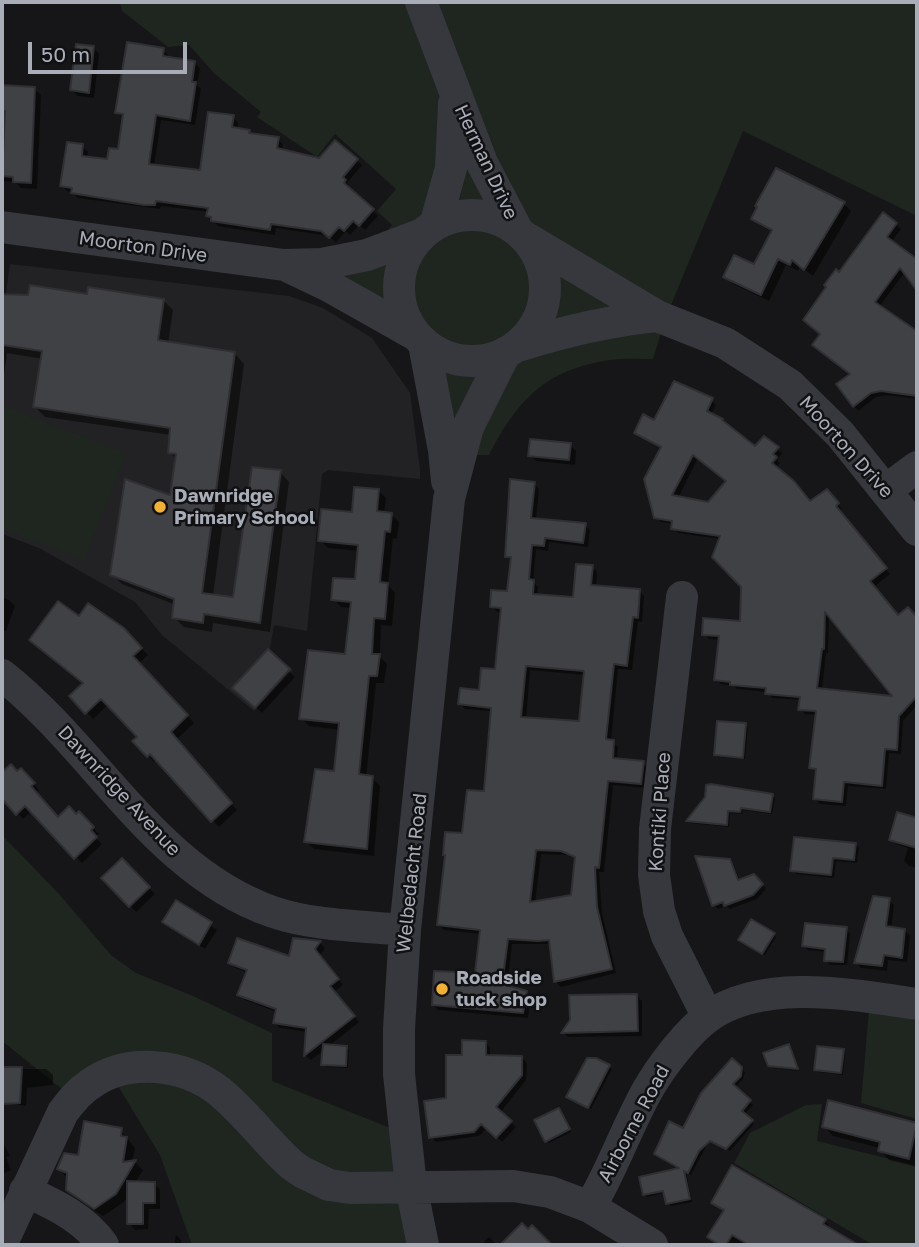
<!DOCTYPE html>
<style>
body{margin:0}
#map{position:relative;width:919px;height:1247px;overflow:hidden;background:#161618;font-family:"Golos Text",sans-serif}
canvas{display:block}
.frame{position:absolute;inset:0;border:4px solid #a8adb8;pointer-events:none}
.scale{position:absolute;left:28px;top:42px;width:159px;height:32px;box-sizing:border-box;border:4px solid #a8adb8;border-top:0;padding-left:9px;font-size:21px;line-height:24px;white-space:nowrap;color:#a8adb8;-webkit-text-stroke:5px #111113;paint-order:stroke}
</style>
<div id="map">
<canvas width="919" height="1247"></canvas>
<div class="frame"></div>
<div class="scale">50 m</div>
</div>
<script>
const g = document.querySelector('canvas').getContext('2d');
g.lineJoin = 'round';
function paint(path, color) { g.fillStyle = color; g.fill(path, 'evenodd'); }
function stroke(path, color, width, dash) { g.strokeStyle = color; g.lineWidth = width; g.lineCap = dash ? 'butt' : 'round'; g.setLineDash(dash || []); g.stroke(path); }
function label(font, color, halo, rows, align = 'center') {
  g.font = font + ' "Golos Text",sans-serif'; g.lineWidth = 5; g.setLineDash([]); g.textBaseline = 'middle'; g.strokeStyle = halo; g.fillStyle = color; for (const [text, x, y, turn = 0] of rows) {
    g.save(); g.translate(x, y); g.rotate((+turn || 0) * Math.PI / 180); g.textAlign = isNaN(turn) ? turn : align; if (halo) g.strokeText(text, 0, 0); g.fillText(text, 0, 0); g.restore();
  }
}
paint(new Path2D(`
 M 10,264 L 289,296 L 323,308 L 372,338 L 410,393 L 420,469 L 420,479 L 328,470 L 322,474 L 307,631 L 274,625 L 270,649 L 293,670 L 254,711 L 162,635 L 135,602 L 39,548 L 2,534 L 2,321 Z`), '#222225');
paint(new Path2D(`
 M 120,2 L 917,2 L 917,216 L 743,131 L 666,317 L 653,359 C 639,359 624,358 610,360 C 546,369 517,400 489,455 L 443,455 L 422,345 L 329,287 L 367,254 L 392,225 L 377,211 L 396,189 L 335,134 L 317,157 L 257,117 L 261,112 L 215,74 L 189,45 L 168,47 L 122,11 Z
 M 2,406 L 126,453 L 84,560 L 2,529 Z
 M 2,835 L 59,894 L 111,955 L 136,973 L 193,996 L 272,1033 L 272,1081 L 403,1133 L 422,1245 L 192,1245 L 160,1155 L 110,1073 L 73,1098 L 2,1041 Z
 M 870,999 L 917,1004 L 917,1119 L 861,1103 Z
 M 822,1104 L 817,1141 L 914,1165 L 917,1151 L 917,1245 L 873,1245 L 734,1163 L 750,1133 L 806,1105 Z`), '#1e261f');
paint(new Path2D(`
 M 93,47 L 99,54 L 94,98 L 78,96 L 72,90 Z
 M 163,50 L 168,55 L 168,59 L 194,62 L 200,68 L 197,85 L 201,89 L 195,125 L 161,120 L 154,166 L 201,172 L 233,117 L 238,123 L 237,130 L 249,132 L 252,135 L 278,139 L 283,145 L 282,151 L 320,160 L 356,160 L 362,165 L 347,183 L 350,187 L 348,189 L 378,216 L 365,230 L 359,225 L 350,235 L 346,231 L 336,242 L 329,236 L 276,228 L 275,235 L 218,226 L 208,215 L 209,212 L 161,206 L 160,209 L 78,198 L 72,192 L 67,191 L 62,186 L 82,146 L 88,152 L 87,158 L 109,161 L 120,151 L 124,118 L 117,112 Z
 M 2,87 L 34,89 L 41,95 L 37,189 L 21,188 L 15,182 L 2,181 Z
 M 844,204 L 851,211 L 813,276 L 800,266 L 798,271 L 786,265 L 769,301 L 733,284 L 725,276 L 754,267 L 773,232 L 761,226 L 753,219 Z
 M 883,215 L 901,229 L 891,242 L 917,262 L 917,288 L 905,272 L 879,307 L 917,333 L 917,399 L 887,395 L 876,397 L 858,411 L 854,406 L 852,374 L 822,334 L 840,274 Z
 M 2,293 L 30,296 L 89,296 L 163,300 L 173,310 L 168,344 L 235,354 L 244,364 L 213,596 L 235,599 L 280,472 L 289,482 L 270,632 L 213,623 L 212,632 L 184,627 L 174,617 L 176,605 L 122,584 L 112,574 L 172,498 L 177,460 L 170,452 L 171,435 L 45,417 L 35,407 L 43,359 L 7,353 L 2,388 Z
 M 711,400 L 716,405 L 711,415 L 722,420 L 756,448 L 764,438 L 782,453 L 777,460 L 780,463 L 775,469 L 810,503 L 831,496 L 842,509 L 839,511 L 890,574 L 874,587 L 898,617 L 908,609 L 917,619 L 917,705 L 903,721 L 901,754 L 889,753 L 886,789 L 848,786 L 846,806 L 820,804 L 815,799 L 818,773 L 810,767 L 817,715 L 805,714 L 800,709 L 801,700 L 772,698 L 767,692 L 737,689 L 734,686 L 721,684 L 716,680 L 720,640 L 709,639 L 704,634 L 742,623 L 743,586 L 720,539 L 678,533 L 673,528 L 674,524 L 661,522 L 656,517 L 662,448 L 636,433 L 655,422 ZM 698,458 L 728,481 L 708,504 L 678,498 ZM 829,614 L 896,699 L 822,690 L 826,653 L 828,653 Z
 M 570,445 L 576,451 L 575,465 L 536,461 L 529,455 Z
 M 534,484 L 539,489 L 536,520 L 585,525 L 590,530 L 588,547 L 549,542 L 548,551 L 536,549 L 533,582 L 538,587 L 537,596 L 574,599 L 592,567 L 597,572 L 596,587 L 639,591 L 644,596 L 642,622 L 638,621 L 632,670 L 618,669 L 611,741 L 618,747 L 617,760 L 643,763 L 648,768 L 646,788 L 613,785 L 604,872 L 599,872 L 602,913 L 616,973 L 561,987 L 556,982 L 551,944 L 512,944 L 507,987 L 526,992 L 531,997 L 528,1018 L 438,1010 L 433,1005 L 477,975 L 481,934 L 444,930 L 439,925 L 464,835 L 486,793 L 492,711 L 465,709 L 460,704 L 481,692 L 496,671 L 502,612 L 497,612 L 492,606 L 509,593 L 512,561 L 507,556 ZM 530,670 L 585,675 L 580,723 L 526,719 ZM 541,854 L 568,855 L 576,859 L 573,896 L 535,903 Z
 M 378,490 L 386,498 L 384,513 L 391,514 L 399,522 L 397,539 L 393,538 L 388,585 L 395,593 L 392,626 L 381,625 L 380,657 L 387,664 L 384,683 L 376,683 L 366,777 L 372,778 L 380,786 L 374,856 L 314,849 L 306,841 L 336,773 L 340,730 L 309,726 L 301,718 L 347,656 L 352,608 L 341,607 L 333,599 L 356,581 L 360,551 L 328,548 L 320,540 Z
 M 2,597 L 9,600 L 15,606 L 6,631 L 2,630 Z
 M 80,619 L 123,630 L 148,655 L 138,664 L 194,723 L 176,740 L 237,810 L 219,827 L 157,760 L 154,762 L 135,741 L 139,737 L 109,704 L 93,719 L 72,696 L 85,684 Z
 M 268,651 L 295,677 L 262,713 L 235,688 Z
 M 745,725 L 748,728 L 745,759 L 718,757 L 716,754 Z
 M 11,766 L 17,773 L 21,770 L 39,790 L 35,793 L 58,819 L 76,816 L 79,814 L 99,834 L 95,837 L 102,844 L 82,863 L 32,811 L 23,819 L 2,797 L 2,774 Z
 M 772,795 L 775,798 L 772,814 L 743,810 L 742,814 L 730,813 L 729,827 L 691,823 L 689,821 Z
 M 898,815 L 917,820 L 917,868 L 909,866 L 904,861 L 908,848 L 896,844 L 891,839 Z
 M 855,844 L 859,848 L 857,863 L 836,861 L 834,878 L 796,874 L 792,870 Z
 M 122,860 L 155,894 L 136,912 L 104,878 Z
 M 729,861 L 734,866 L 740,881 L 754,876 L 766,889 L 757,899 L 730,909 L 727,906 L 718,909 L 714,905 Z
 M 889,900 L 894,905 L 891,929 L 905,930 L 910,936 L 907,962 L 888,960 L 887,971 L 861,968 L 856,963 Z
 M 176,902 L 217,930 L 205,949 L 164,921 Z
 M 846,929 L 850,934 L 847,965 L 830,965 L 826,960 L 827,952 L 808,950 L 804,946 Z
 M 774,934 L 776,937 L 765,955 L 743,943 Z
 M 295,940 L 320,943 L 325,948 L 320,955 L 343,985 L 334,992 L 359,1022 L 329,1046 L 346,1047 L 349,1050 L 348,1068 L 326,1067 L 323,1064 L 324,1050 L 311,1060 L 306,1056 L 308,1032 L 280,1028 L 274,1023 L 277,1012 L 245,1000 L 239,994 L 248,973 L 235,968 L 230,963 L 290,959 Z
 M 636,995 L 642,1001 L 642,1036 L 568,1037 L 563,1032 Z
 M 485,1042 L 490,1047 L 490,1057 L 522,1058 L 527,1063 L 526,1080 L 500,1113 L 516,1127 L 502,1142 L 487,1128 L 479,1136 L 436,1142 L 431,1137 L 464,1057 Z
 M 788,1046 L 799,1071 L 773,1068 L 770,1065 Z
 M 843,1050 L 845,1053 L 843,1075 L 819,1072 L 816,1070 Z
 M 596,1060 L 612,1069 L 591,1109 L 571,1099 Z
 M 732,1060 L 745,1072 L 743,1079 L 735,1088 L 753,1105 L 744,1115 L 754,1124 L 730,1151 L 709,1141 L 691,1175 L 686,1172 L 692,1202 L 671,1206 L 667,1203 L 665,1193 L 647,1197 L 644,1194 L 682,1169 L 656,1154 L 684,1130 Z
 M 2,1069 L 46,1069 L 53,1075 L 53,1085 L 27,1088 L 26,1106 L 8,1103 L 2,1097 Z
 M 830,1102 L 917,1125 L 917,1167 L 889,1160 L 880,1150 L 880,1148 L 833,1136 L 823,1126 Z
 M 561,1112 L 571,1132 L 549,1143 L 546,1141 Z
 M 121,1130 L 135,1148 L 132,1162 L 135,1162 L 143,1170 L 135,1183 L 154,1183 L 160,1190 L 160,1209 L 149,1209 L 148,1229 L 135,1230 L 129,1223 L 129,1194 L 124,1202 L 103,1216 L 77,1199 L 68,1190 L 67,1178 L 59,1169 Z
 M 2,1141 L 10,1156 L 6,1157 L 11,1170 L 2,1174 Z
 M 733,1168 L 825,1221 L 829,1225 L 827,1228 L 848,1242 L 846,1245 L 747,1245 L 744,1243 L 743,1245 L 719,1245 L 713,1241 L 709,1237 L 725,1211 L 718,1207 Z
 M 176,1235 L 181,1240 L 182,1245 L 174,1245 Z
 M 489,1237 L 497,1245 L 481,1245 Z`), '#0007');
const building = new Path2D(`
 M 127,42 L 164,48 L 163,56 L 195,61 L 192,82 L 196,82 L 190,121 L 156,115 L 149,164 L 200,170 L 208,112 L 234,115 L 232,127 L 250,130 L 249,133 L 279,137 L 277,148 L 319,158 L 335,140 L 358,159 L 343,177 L 346,180 L 344,183 L 374,209 L 359,226 L 353,221 L 344,231 L 339,227 L 329,238 L 321,231 L 271,224 L 270,230 L 211,221 L 211,217 L 206,216 L 208,208 L 156,201 L 155,205 L 144,205 L 71,193 L 72,188 L 60,186 L 67,142 L 83,144 L 82,156 L 107,159 L 109,148 L 118,149 L 123,114 L 115,113 Z
 M 76,44 L 94,46 L 89,93 L 70,90 Z
 M 2,85 L 35,87 L 31,183 L 13,182 L 13,177 L 2,176 L 5,111 L 2,111 Z
 M 776,168 L 845,202 L 804,270 L 792,260 L 790,265 L 778,259 L 761,295 L 723,277 L 734,255 L 754,264 L 772,230 L 751,219 L 757,207 L 755,206 Z
 M 883,212 L 897,223 L 887,237 L 917,259 L 917,291 L 900,268 L 875,302 L 917,331 L 917,396 L 881,391 L 871,393 L 853,407 L 836,384 L 850,374 L 812,345 L 820,334 L 803,320 L 826,287 L 824,285 L 836,269 L 839,272 Z
 M 30,285 L 87,294 L 88,287 L 164,299 L 158,340 L 235,352 L 202,593 L 233,597 L 252,467 L 281,470 L 260,623 L 204,614 L 203,623 L 172,618 L 174,599 L 110,575 L 125,479 L 170,495 L 176,454 L 168,453 L 170,428 L 33,407 L 42,351 L 2,345 L 2,294 L 28,295 Z
 M 674,381 L 713,398 L 707,411 L 723,419 L 722,420 L 755,446 L 764,436 L 779,447 L 773,454 L 777,457 L 772,463 L 794,481 L 810,501 L 827,489 L 839,503 L 836,506 L 887,568 L 870,581 L 898,615 L 908,607 L 917,617 L 917,696 L 899,716 L 897,750 L 885,749 L 882,786 L 844,782 L 842,802 L 813,799 L 816,769 L 809,768 L 816,711 L 798,710 L 800,697 L 765,694 L 766,688 L 730,685 L 730,682 L 714,680 L 719,636 L 702,635 L 703,618 L 740,621 L 741,587 L 712,557 L 720,536 L 671,529 L 672,521 L 654,518 L 644,479 L 661,447 L 634,433 L 643,414 L 654,420 ZM 693,455 L 726,481 L 708,502 L 672,495 ZM 825,612 L 892,696 L 817,688 L 822,649 L 824,649 Z
 M 530,439 L 571,443 L 569,460 L 528,456 Z
 M 510,479 L 535,482 L 531,518 L 586,523 L 583,543 L 545,538 L 544,546 L 532,545 L 529,579 L 534,580 L 533,594 L 573,597 L 576,564 L 593,565 L 591,585 L 640,589 L 638,618 L 633,617 L 627,666 L 614,664 L 606,739 L 614,740 L 613,758 L 644,761 L 641,784 L 608,781 L 599,868 L 595,867 L 597,907 L 612,969 L 554,982 L 549,940 L 538,941 L 508,939 L 502,984 L 527,991 L 523,1013 L 432,1005 L 434,971 L 475,973 L 480,930 L 437,925 L 445,855 L 443,855 L 445,832 L 462,833 L 467,790 L 484,791 L 491,708 L 458,704 L 460,688 L 479,690 L 481,668 L 495,669 L 501,608 L 490,607 L 491,590 L 507,591 L 511,557 L 505,557 ZM 526,666 L 584,671 L 579,721 L 521,717 ZM 536,850 L 561,851 L 575,857 L 571,895 L 530,902 Z
 M 354,487 L 379,489 L 377,511 L 392,513 L 390,532 L 385,531 L 380,582 L 388,583 L 385,619 L 374,618 L 372,654 L 380,654 L 377,676 L 369,676 L 359,774 L 373,776 L 367,849 L 304,842 L 315,769 L 334,771 L 339,723 L 299,719 L 308,650 L 345,654 L 351,602 L 331,600 L 333,578 L 355,579 L 358,545 L 318,541 L 321,509 L 352,512 Z
 M 58,601 L 79,616 L 88,603 L 124,628 L 142,648 L 133,656 L 188,715 L 171,732 L 232,803 L 211,822 L 150,754 L 147,757 L 132,741 L 137,737 L 101,699 L 85,714 L 69,696 L 83,683 L 29,640 Z
 M 268,649 L 290,669 L 255,708 L 232,688 Z
 M 717,721 L 746,723 L 743,758 L 714,755 Z
 M 11,764 L 17,771 L 21,768 L 35,783 L 31,786 L 58,817 L 69,806 L 76,814 L 79,811 L 94,827 L 91,830 L 97,837 L 74,859 L 25,806 L 16,815 L 2,799 L 2,772 Z
 M 711,784 L 773,794 L 770,812 L 741,808 L 740,812 L 728,811 L 727,825 L 686,821 L 705,797 L 706,785 Z
 M 897,812 L 917,818 L 917,848 L 889,840 Z
 M 794,837 L 856,843 L 854,860 L 833,858 L 831,875 L 790,871 Z
 M 695,856 L 730,859 L 738,880 L 754,874 L 763,884 L 753,895 L 724,906 L 723,902 L 712,906 Z
 M 122,858 L 150,887 L 129,907 L 101,878 Z
 M 873,896 L 890,898 L 886,926 L 905,929 L 902,958 L 884,955 L 882,966 L 854,963 Z
 M 176,900 L 212,922 L 199,945 L 162,922 Z
 M 751,919 L 775,933 L 762,954 L 738,940 Z
 M 805,923 L 847,927 L 843,962 L 824,961 L 825,949 L 802,946 Z
 M 237,938 L 289,956 L 293,938 L 321,941 L 315,949 L 339,979 L 330,986 L 355,1016 L 304,1056 L 306,1028 L 273,1023 L 276,1009 L 237,995 L 247,970 L 228,963 Z
 M 637,994 L 638,1031 L 561,1033 L 570,1020 L 569,995 Z
 M 462,1040 L 486,1041 L 486,1055 L 522,1056 L 522,1075 L 496,1107 L 512,1121 L 496,1138 L 481,1124 L 474,1132 L 429,1138 L 424,1101 L 446,1098 L 446,1055 L 462,1055 Z
 M 323,1044 L 347,1046 L 346,1066 L 321,1065 Z
 M 789,1044 L 798,1069 L 768,1066 L 763,1053 Z
 M 817,1046 L 844,1049 L 841,1073 L 814,1070 Z
 M 587,1058 L 596,1058 L 610,1065 L 588,1108 L 566,1097 Z
 M 732,1058 L 742,1067 L 741,1076 L 733,1084 L 751,1100 L 742,1111 L 753,1120 L 726,1149 L 710,1141 L 699,1151 L 688,1173 L 684,1171 L 690,1199 L 666,1204 L 663,1191 L 643,1195 L 639,1177 L 679,1168 L 654,1154 L 669,1121 L 683,1128 L 701,1093 Z
 M 2,1067 L 22,1067 L 20,1103 L 2,1104 Z
 M 828,1100 L 917,1123 L 909,1159 L 878,1151 L 880,1142 L 822,1127 Z
 M 559,1108 L 570,1129 L 545,1142 L 534,1120 Z
 M 84,1121 L 122,1128 L 121,1136 L 127,1137 L 123,1162 L 136,1160 L 116,1194 L 94,1209 L 66,1190 L 67,1173 L 57,1169 L 64,1153 L 78,1155 Z
 M 732,1165 L 826,1219 L 823,1224 L 859,1245 L 749,1245 L 732,1235 L 726,1245 L 719,1245 L 707,1237 L 724,1210 L 711,1203 Z
 M 127,1181 L 155,1182 L 155,1203 L 143,1203 L 143,1224 L 127,1224 Z
 M 522,1223 L 528,1229 L 532,1225 L 552,1245 L 500,1245 Z`);
paint(building, '#404145');
stroke(building, '#303034', 2);
stroke(new Path2D(`
 M 421,2 L 482,163 L 516,228
 M399 288a73 73 0 1 1 146 0a73 73 0 1 1-146 0Z
 M 436,222 L 451,168 L 454,104
 M 2,227 L 284,265 L 322,264 L 367,255 L 420,235
 M 528,239 L 657,316 L 725,343 L 790,385 L 840,434 L 917,530
 M 289,267 L 329,286 L 414,334
 M 424,344 L 444,450 L 447,481
 M 518,346 C 565,331 607,321 657,316
 M 886,490 L 917,467
 M 682,597 L 655,829 L 654,875 L 659,911 L 667,936 L 708,1017
 M 2,675 C 96,749 155,871 273,912 C 314,926 362,926 405,930
 M 25,1191 C 54,1204 84,1218 103,1245
 M 590,1207 C 612,1170 626,1129 647,1091 C 660,1068 687,1032 708,1017 C 764,977 854,995 917,1004
 M 2,1243 L 63,1112 C 71,1102 78,1092 89,1085 C 127,1057 184,1063 220,1092 C 247,1114 266,1142 292,1165 L 302,1172 L 329,1185 L 350,1188 L 513,1186 L 550,1192 L 590,1207 L 652,1245
 M 423,1245 L 411,1186 L 399,1074 L 399,1029 L 405,930 L 449,499 L 468,427 L 505,353`), '#37383d', 32);
for (const [x, y, r, color] of [
 [160,507,7,"#f2b134"],
 [442,989,7,"#f2b134"]
]) { const dot = new Path2D(); dot.arc(x, y, r, 0, 2 * Math.PI); g.fillStyle = color; g.fill(dot); stroke(dot, '#111113', 2.5); }
label('19px', '#a8adb8', '#111113', [
 ["Herman Drive",486,162,65],
 ["Moorton Drive",143,247,8],
 ["Moorton Drive",846,447,48],
 ["Dawnridge Avenue",119,791,47],
 ["Kontiki Place",660,812,-86],
 ["Welbedacht Road",412,873,-84],
 ["Airborne Road",634,1124,-62]
]);
label('bold 19px', '#a8adb8', '#111113', [
 ["Dawnridge",174,496],
 ["Primary School",174,518],
 ["Roadside",456,978],
 ["tuck shop",456,1000]
], 'left');
</script>
